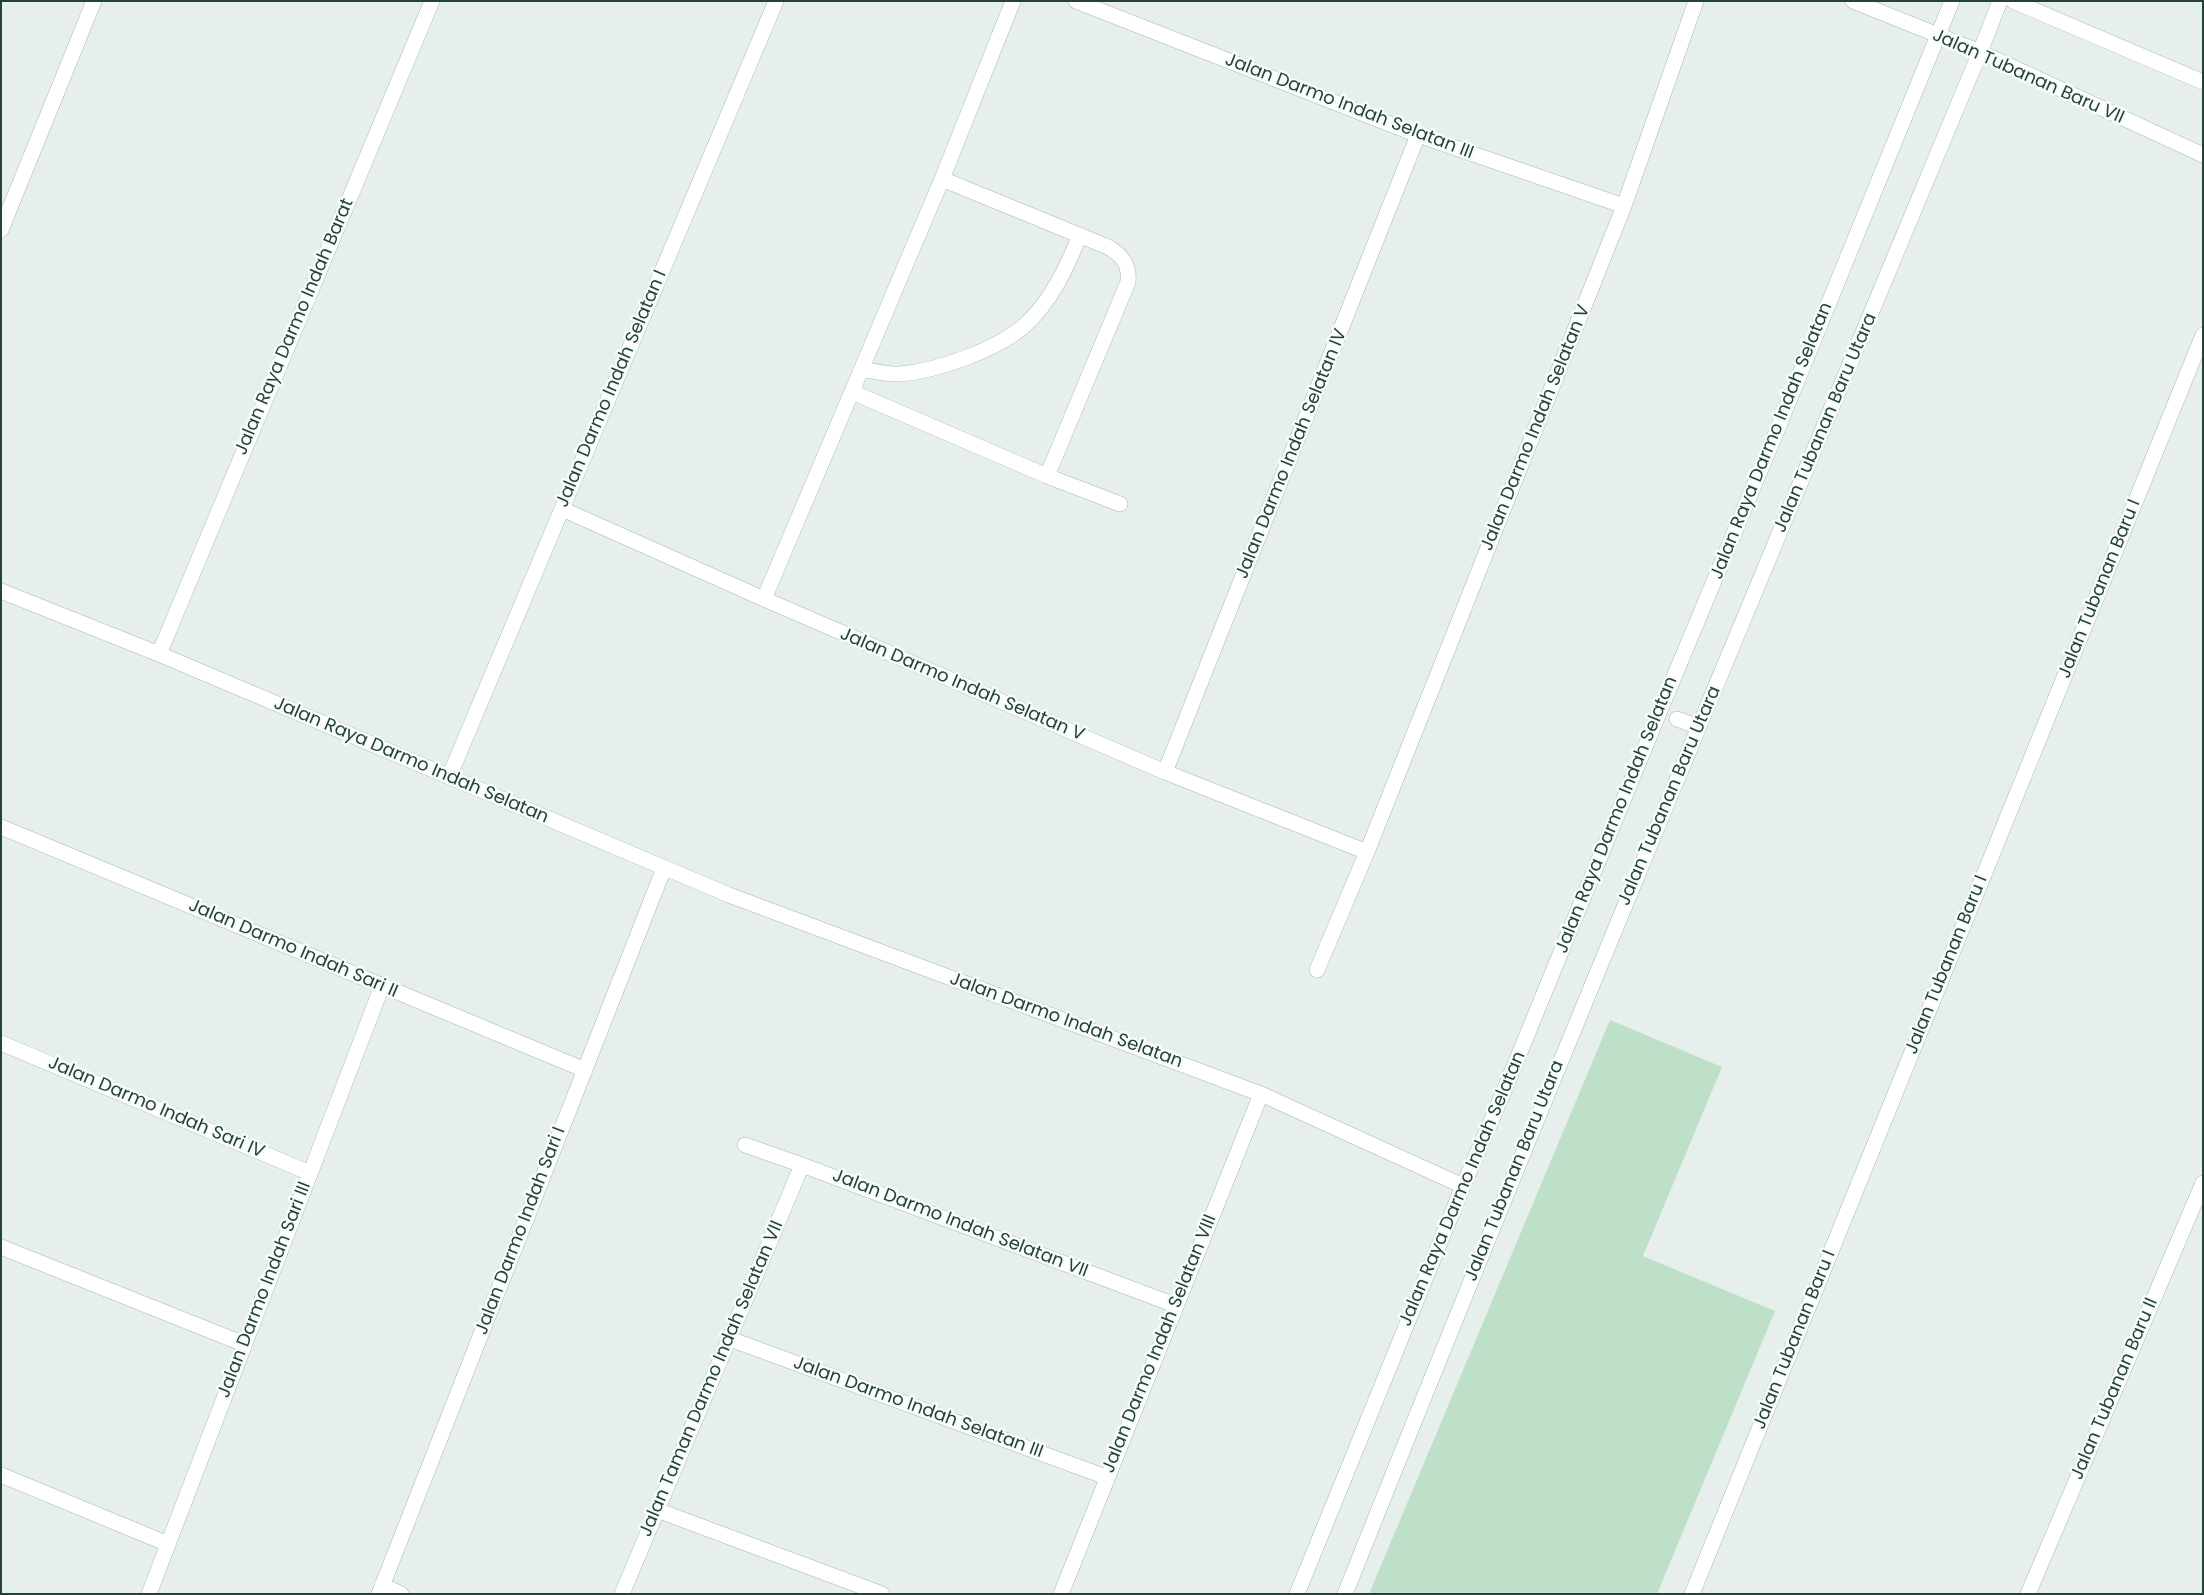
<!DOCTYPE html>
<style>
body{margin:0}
#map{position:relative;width:2204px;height:1595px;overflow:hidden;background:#e6efeb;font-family:Poppins,sans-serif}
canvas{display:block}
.frame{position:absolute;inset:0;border:2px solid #24423a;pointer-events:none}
</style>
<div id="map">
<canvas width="2204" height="1595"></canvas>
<div class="frame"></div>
</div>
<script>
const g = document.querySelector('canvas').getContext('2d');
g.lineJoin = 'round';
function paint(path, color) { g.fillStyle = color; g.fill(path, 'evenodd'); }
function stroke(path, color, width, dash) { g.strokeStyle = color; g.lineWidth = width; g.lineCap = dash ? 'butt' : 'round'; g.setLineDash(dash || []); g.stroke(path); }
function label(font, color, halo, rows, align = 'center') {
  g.font = font + ' Poppins,sans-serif'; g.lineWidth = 5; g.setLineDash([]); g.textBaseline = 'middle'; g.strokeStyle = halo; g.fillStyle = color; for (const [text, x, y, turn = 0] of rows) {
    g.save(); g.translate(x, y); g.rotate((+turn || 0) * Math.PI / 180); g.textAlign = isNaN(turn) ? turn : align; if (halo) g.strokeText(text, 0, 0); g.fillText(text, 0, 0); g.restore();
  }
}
paint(new Path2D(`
 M 1610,1020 L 1722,1067 L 1643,1256 L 1775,1311 L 1657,1594 L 1369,1594 Z`), '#bfe0c8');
const minor = new Path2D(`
 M 1076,1 L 1418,135 L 1624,206
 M 1853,1 L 1980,52 L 2203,155
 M 2013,1 L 2203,82
 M 1,230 L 94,1
 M 862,369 C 874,371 888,375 900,374 C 937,371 996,350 1024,326 C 1051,302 1067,267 1080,235
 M 852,392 L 1047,476 L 1128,282 C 1130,265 1122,255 1108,247 L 942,179
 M 1047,476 L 1120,504
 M 562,509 L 764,599 L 1165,772 L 1367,852
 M 1,591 L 159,654 L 729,895 L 1261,1094 L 1463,1186
 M 764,599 L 942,179 L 1013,1
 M 159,654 L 432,1
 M 1677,719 L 1699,727
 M 1165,772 L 1418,135
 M 449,777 L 776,1
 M 1,827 L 585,1070
 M 1317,970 L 1367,852 L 1624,206 L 1696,1
 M 1,1043 L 310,1173
 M 745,1145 L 802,1165 L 1175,1305
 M 1,1247 L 244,1344
 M 730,1339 L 1106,1477
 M 1,1475 L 168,1544
 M 657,1510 L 882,1594
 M 382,1585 L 401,1594
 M 149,1594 L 382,986
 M 379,1594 L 664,868
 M 622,1594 L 802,1165
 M 1061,1594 L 1261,1094
 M 1297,1594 L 1463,1186 L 1504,1091 L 1659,713 L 1775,435 L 1952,1
 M 1345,1594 C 1551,1078 1766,565 1980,52 L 2000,1
 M 1692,1594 L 2203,335
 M 2028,1594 L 2203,1183`);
stroke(minor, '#a8b8b2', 16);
stroke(minor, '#fff', 15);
label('18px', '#24423a', '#f7fbf9', [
 ["Jalan Tubanan Baru VII",2028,77,24],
 ["Jalan Darmo Indah Selatan III",1349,107,21],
 ["Jalan Raya Darmo Indah Barat",295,327,-67],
 ["Jalan Darmo Indah Selatan I",612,389,-67],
 ["Jalan Tubanan Baru Utara",1826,423,-67],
 ["Jalan Darmo Indah Selatan V",1536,428,-68],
 ["Jalan Raya Darmo Indah Selatan",1772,441,-68],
 ["Jalan Darmo Indah Selatan IV",1292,454,-68],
 ["Jalan Tubanan Baru I",2100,589,-68],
 ["Jalan Darmo Indah Selatan V",962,685,23],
 ["Jalan Raya Darmo Indah Selatan",411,761,23],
 ["Jalan Tubanan Baru Utara",1670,796,-67],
 ["Jalan Raya Darmo Indah Selatan",1617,815,-68],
 ["Jalan Darmo Indah Sari II",293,949,23],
 ["Jalan Tubanan Baru I",1947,965,-68],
 ["Jalan Darmo Indah Selatan",1066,1021,20],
 ["Jalan Darmo Indah Sari IV",156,1108,23],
 ["Jalan Tubanan Baru Utara",1515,1171,-68],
 ["Jalan Raya Darmo Indah Selatan",1463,1189,-67],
 ["Jalan Darmo Indah Selatan VII",960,1224,21],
 ["Jalan Darmo Indah Sari I",521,1231,-69],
 ["Jalan Darmo Indah Sari III",265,1290,-69],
 ["Jalan Tubanan Baru I",1795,1340,-68],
 ["Jalan Darmo Indah Selatan VIII",1160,1344,-68],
 ["Jalan Taman Darmo Indah Selatan VII",712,1379,-67],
 ["Jalan Tubanan Baru II",2115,1389,-67],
 ["Jalan Darmo Indah Selatan III",918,1408,20]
]);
</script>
